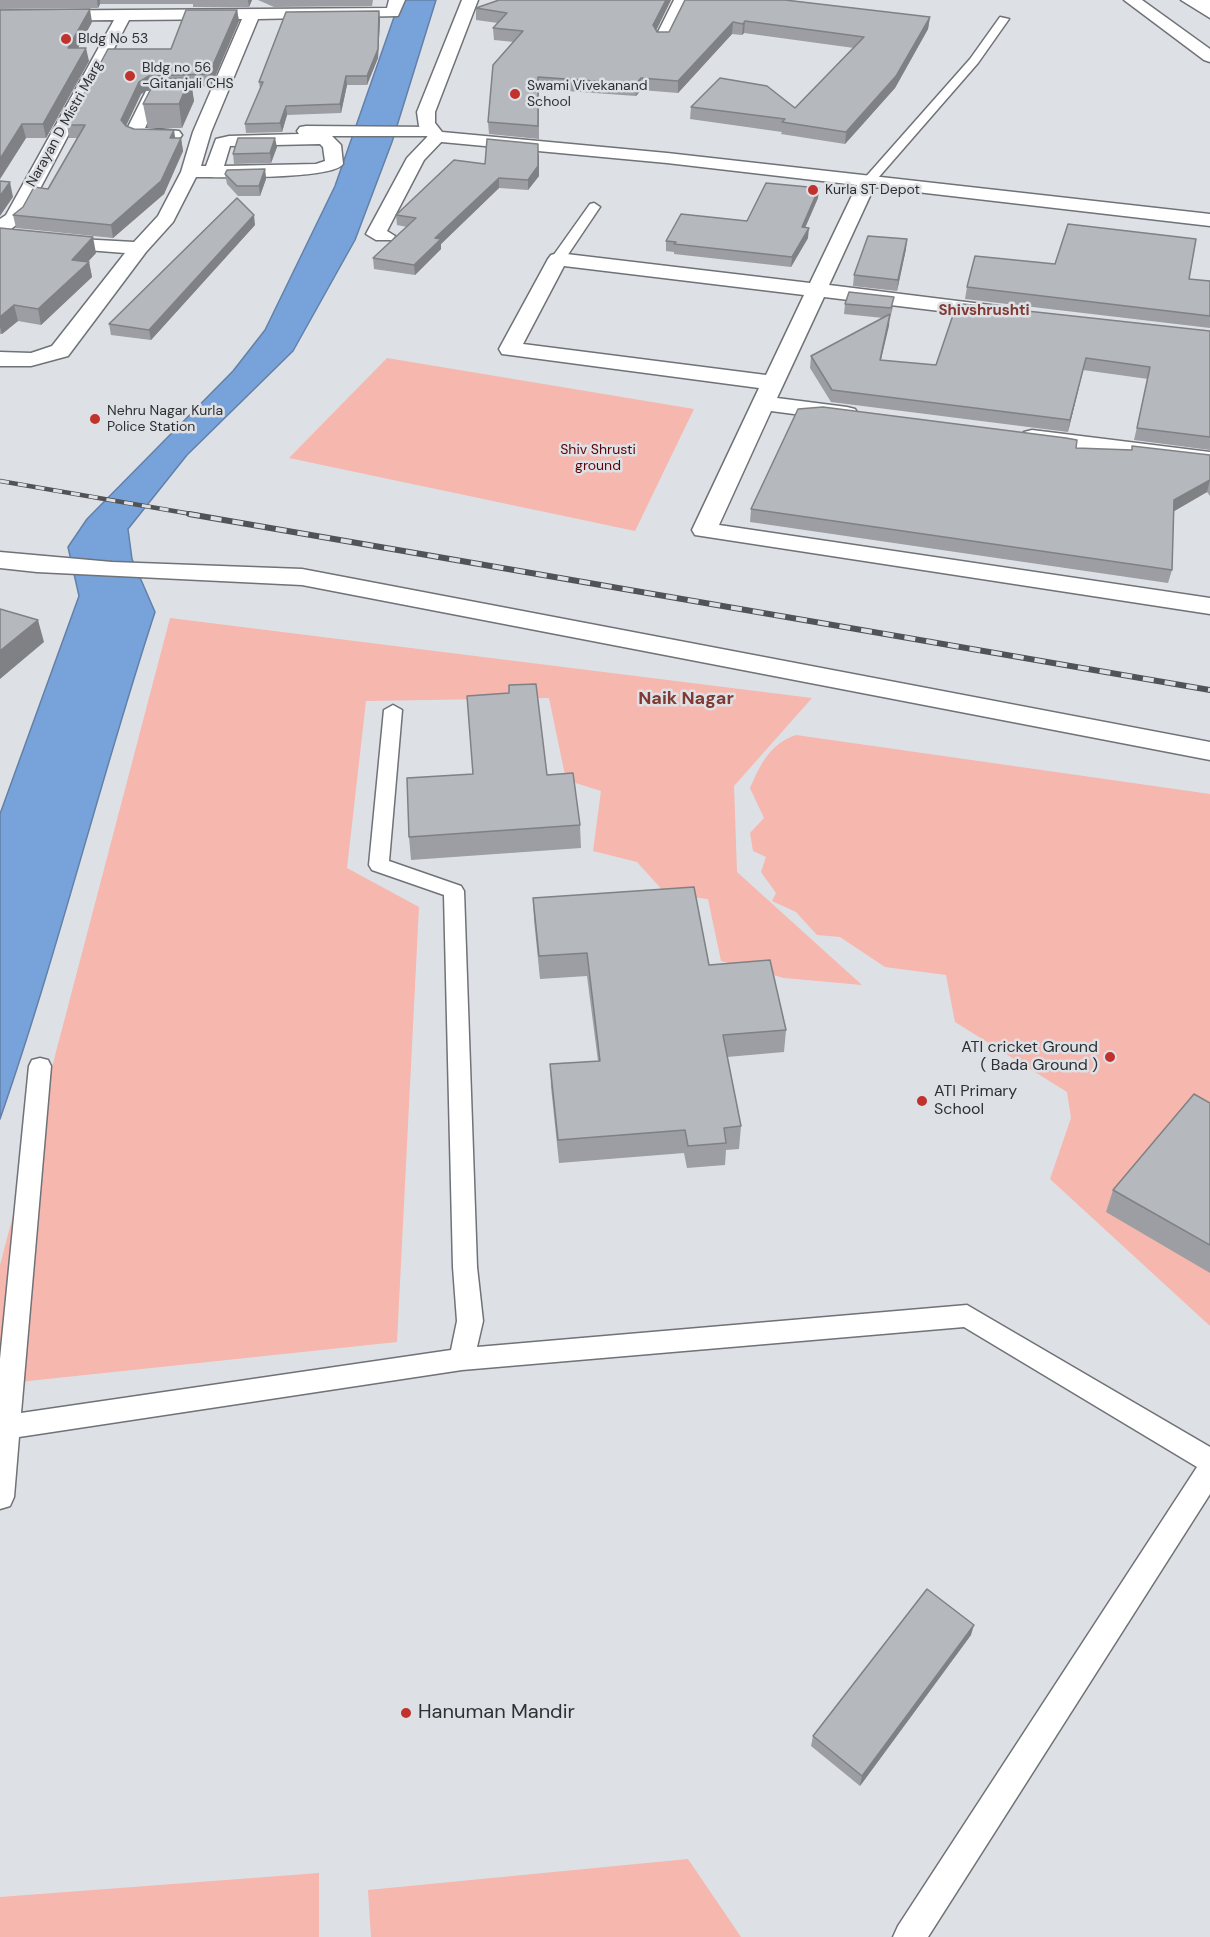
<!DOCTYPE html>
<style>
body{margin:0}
canvas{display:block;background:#dde0e5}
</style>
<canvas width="1210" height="1937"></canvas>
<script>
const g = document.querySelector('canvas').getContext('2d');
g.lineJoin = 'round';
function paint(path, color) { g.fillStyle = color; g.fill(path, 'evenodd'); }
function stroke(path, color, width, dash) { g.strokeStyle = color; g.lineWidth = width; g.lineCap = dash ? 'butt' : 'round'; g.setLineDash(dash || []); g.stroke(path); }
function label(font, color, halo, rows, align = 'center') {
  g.font = font + ' "DM Sans",sans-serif'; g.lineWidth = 5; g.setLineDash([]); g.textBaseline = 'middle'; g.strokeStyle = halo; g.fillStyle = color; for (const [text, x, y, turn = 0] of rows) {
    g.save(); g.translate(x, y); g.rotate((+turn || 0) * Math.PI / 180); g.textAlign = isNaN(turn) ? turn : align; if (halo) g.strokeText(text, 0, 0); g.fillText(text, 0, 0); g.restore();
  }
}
paint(new Path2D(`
 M 387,358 L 694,409 L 635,531 L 289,458 Z
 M 170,618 L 812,698 L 734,786 L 737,872 L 862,985 L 784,978 L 721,961 L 708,899 L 666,894 L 637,862 L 593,851 L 601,791 L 566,780 L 549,698 L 366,701 L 347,868 L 419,907 L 397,1342 L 0,1384 L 0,1265 Z
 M 796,735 L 1210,794 L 1210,1326 L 1050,1179 L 1071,1118 L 1067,1092 L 955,1022 L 946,975 L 885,967 L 840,937 L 817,935 L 796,912 L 772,901 L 776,893 L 761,872 L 766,857 L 753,851 L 750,833 L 764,818 L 750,788 C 761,763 770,744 796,735 Z
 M 688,1859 L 741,1937 L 371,1937 L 368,1890 Z
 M 319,1873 L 319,1937 L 0,1937 L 0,1897 Z`), '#f6b7af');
const water = new Path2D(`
 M 400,0 L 436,0 L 392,142 L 355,240 L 293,351 L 187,455 L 128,529 L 132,559 L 155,612 C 100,780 58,952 0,1119 L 0,814 L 79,596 L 68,547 L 87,519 L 233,371 L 265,330 L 335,186 Z`);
paint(water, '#78a3da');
stroke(water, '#6280a8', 1.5);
const service = new Path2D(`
 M 1000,17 L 1009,19 L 978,63 L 871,186 L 863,186 L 863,180 L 970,59 Z
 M 594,203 L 600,207 L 563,262 L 553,262 L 553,256 L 590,204 Z
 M 393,705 L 402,710 L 389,861 L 461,886 L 464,891 L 477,1267 L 483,1321 L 477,1347 L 967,1305 L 1210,1447 L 1210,1494 L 928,1937 L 893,1937 L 898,1926 L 1197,1467 L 964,1327 L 462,1370 L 19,1437 L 14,1497 L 10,1506 L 0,1509 L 0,1359 L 29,1066 L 32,1060 L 40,1058 L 48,1060 L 51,1066 L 21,1413 L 451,1350 L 457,1321 L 453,1267 L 444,895 L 372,870 L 369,865 L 384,710 Z`);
const minor = new Path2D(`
 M 389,0 L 405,0 L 398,16 L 258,19 L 211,132 L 201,166 L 206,166 L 216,139 L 229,136 L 299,134 L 297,131 L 300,127 L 306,126 L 435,127 L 446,137 L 424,160 L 387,231 L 395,236 L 392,240 L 376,240 L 366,234 L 407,158 L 428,136 L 332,136 L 341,145 L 343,164 C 332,180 220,177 196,177 L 173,222 L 146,252 L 68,356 L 31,366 L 0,366 L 0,352 L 31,353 L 52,346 L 125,253 L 49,247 L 42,245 L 39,241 L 42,237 L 134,242 L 158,216 L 181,172 L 193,132 L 242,19 L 129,20 L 24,219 L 7,232 L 0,234 L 0,219 L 6,215 L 114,20 L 0,21 L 0,11 L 387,8 ZM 320,144 L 323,147 L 325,161 L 316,164 L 224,166 L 230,146 Z
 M 674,0 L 690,0 L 669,41 L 657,41 L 655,38 Z
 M 1124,0 L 1142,0 L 1210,49 L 1210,62 L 1204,60 Z
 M 1181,0 L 1200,0 L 1210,6 L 1210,18 Z
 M 178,88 L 184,89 L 186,93 L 184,97 L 158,100 L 145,128 L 179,131 L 182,135 L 179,139 L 128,137 L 125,133 L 146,91 Z
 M 867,177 L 876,183 L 829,285 L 1006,307 L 1013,309 L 1017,313 L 1013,317 L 1006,319 L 824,297 L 777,398 L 847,407 L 855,409 L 858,414 L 855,419 L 847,421 L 771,411 L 719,525 L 1210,598 L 1210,614 L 695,535 L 692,530 L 759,388 L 510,355 L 502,354 L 499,349 L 548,259 L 551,255 L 558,253 L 810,283 L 858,183 ZM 564,266 L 804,295 L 766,375 L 523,344 Z
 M 1032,430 L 1210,452 L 1210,466 L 1024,442 L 1020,437 L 1024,432 Z
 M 0,552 L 112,562 L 302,569 L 1210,742 L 1210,760 L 302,585 L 37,572 L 0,568 Z`);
const tertiary = new Path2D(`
 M 462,0 L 478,0 L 435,112 L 435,123 L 442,132 L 667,153 L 1210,214 L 1210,226 L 667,163 L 431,141 L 419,126 L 417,112 Z
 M 1196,0 L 1210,0 L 1210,9 Z`);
stroke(service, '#6f7276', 3);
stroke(minor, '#6f7276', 3);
stroke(tertiary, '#6f7276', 3);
paint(service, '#fff');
paint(minor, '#fff');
paint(tertiary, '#fff');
const railFar1 = new Path2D(`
 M 0,481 L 197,515`);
const rail = new Path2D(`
 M 189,514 L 1210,690`);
stroke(railFar1, '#525356', 4.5);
stroke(rail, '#525356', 6);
stroke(railFar1, '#dde0e5', 3, [9]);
stroke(rail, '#dde0e5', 4, [11]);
paint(new Path2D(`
 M 0,0 L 252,0 L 249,7 L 193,7 L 193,4 L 100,4 L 98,8 L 0,9 Z
 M 258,0 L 373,0 L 372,6 L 274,7 Z
 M 499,0 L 671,0 L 656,30 L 657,32 L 669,32 L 685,0 L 930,17 L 928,29 L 895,88 L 845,144 L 781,134 L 782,132 L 690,119 L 691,107 L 795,108 L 854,48 L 744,33 L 742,35 L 732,34 L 678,93 L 641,90 L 636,96 L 539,89 L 539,139 L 489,134 L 488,122 L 514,42 L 494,40 L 493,28 L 498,23 L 476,20 L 476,8 Z
 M 0,10 L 92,22 L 78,48 L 89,61 L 46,138 L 26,138 L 0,179 Z
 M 237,10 L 239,21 L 211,86 L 192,87 L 194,101 L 182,128 L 148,128 L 143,104 L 151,88 L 141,94 L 126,126 L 134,129 L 175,138 L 181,138 L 183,151 L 164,194 L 113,238 L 16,228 L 13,215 L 48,189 L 78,138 L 69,138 L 67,125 L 171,49 Z
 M 380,19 L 378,58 L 367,85 L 347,85 L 341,113 L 287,115 L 282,132 L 246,133 L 245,124 L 260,89 L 259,82 Z
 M 277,147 L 271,163 L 234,164 L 233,154 Z
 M 454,160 L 539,176 L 528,190 L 499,188 L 441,244 L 441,249 L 415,275 L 374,269 L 373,258 L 407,227 L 397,225 L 396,215 Z
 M 265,169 L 266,179 L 260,196 L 238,196 L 227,184 L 225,174 Z
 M 819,188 L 818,198 L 805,228 L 808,238 L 791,267 L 674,254 L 674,252 L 666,251 L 666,241 L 747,221 Z
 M 255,225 L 151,340 L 111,335 L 109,324 Z
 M 0,228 L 96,253 L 88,262 L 89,262 L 92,277 L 41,325 L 18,321 L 2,334 L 0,334 Z
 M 906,249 L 897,291 L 853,286 L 854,275 Z
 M 1189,279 L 1210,281 L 1210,328 L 965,299 L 967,287 Z
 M 845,304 L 893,307 L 890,319 L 889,319 L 881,360 L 936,365 L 1210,331 L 1210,450 L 1134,440 L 1148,379 L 1083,370 L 1068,432 L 831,402 L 810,368 L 811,356 L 883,318 L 844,314 Z
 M 1076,448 L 1210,455 L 1210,496 L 1207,492 L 1174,511 L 1172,570 L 1168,583 L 750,522 L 751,509 Z
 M 547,775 L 580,825 L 581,848 L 411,860 L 409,837 Z
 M 533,898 L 709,965 L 786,1030 L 784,1052 L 727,1057 L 741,1126 L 739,1149 L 726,1150 L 725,1165 L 687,1168 L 684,1153 L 559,1163 L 551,1087 L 550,1064 L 598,1061 L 587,976 L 540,979 L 534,920 Z
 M 1210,1103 L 1210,1273 L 1106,1212 L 1113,1190 Z
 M 971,1635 L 860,1786 L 811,1746 L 813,1736 Z`), '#9c9ea3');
paint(new Path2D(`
 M 97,0 L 100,0 L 100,4 L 98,8 Z
 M 248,0 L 252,0 L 249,7 Z
 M 666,0 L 671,0 L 653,37 L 653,25 Z
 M 90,9 L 92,22 L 71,61 L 68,48 Z
 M 237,10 L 239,21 L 211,86 L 209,74 Z
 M 379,11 L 380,19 L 378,58 L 367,85 L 367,76 Z
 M 930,17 L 928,29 L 895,88 L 845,144 L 846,132 Z
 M 745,21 L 744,33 L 742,35 L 743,24 Z
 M 733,22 L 732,34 L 678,93 L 678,81 Z
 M 86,48 L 89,61 L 46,138 L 43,124 Z
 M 149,76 L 151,88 L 141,94 L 123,132 L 121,120 L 139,82 Z
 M 346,76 L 347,85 L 341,113 L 340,104 Z
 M 190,78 L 194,101 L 182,128 L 179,104 Z
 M 641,78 L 641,90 L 636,96 L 636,84 Z
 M 286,106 L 287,115 L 282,132 L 280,123 Z
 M 22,124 L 26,138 L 0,179 L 0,159 Z
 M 174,130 L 176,143 L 170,138 Z
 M 181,138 L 183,151 L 164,194 L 113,238 L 111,225 Z
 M 275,138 L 277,147 L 271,163 L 270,153 Z
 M 539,153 L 539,176 L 528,190 L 528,180 Z
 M 265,169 L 266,179 L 260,196 L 259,186 Z
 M 499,178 L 499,188 L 441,244 L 441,249 L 415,275 L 414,265 L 435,238 Z
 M 10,182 L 13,197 L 0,216 L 0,196 Z
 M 819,188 L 818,198 L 801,237 L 802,227 Z
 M 254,215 L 255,225 L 151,340 L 149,330 Z
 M 809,228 L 808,238 L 791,267 L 792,257 Z
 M 93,237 L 96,253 L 77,273 L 89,262 L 92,277 L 41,325 L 38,309 L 72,260 Z
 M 907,239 L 906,249 L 897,291 L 898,280 Z
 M 14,305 L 18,321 L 2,334 L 0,327 L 0,317 Z
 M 890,314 L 889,326 L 878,372 L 880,360 Z
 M 1086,358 L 1083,370 L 1068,432 L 1070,420 Z
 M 1210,480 L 1207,492 L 1171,513 L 1174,500 Z
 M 38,620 L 44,642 L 0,679 L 0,651 Z
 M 974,1625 L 971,1635 L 860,1786 L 862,1776 Z`), '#7f8184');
const building = new Path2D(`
 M 499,0 L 666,0 L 653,25 L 657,32 L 669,32 L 685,0 L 785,0 L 930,17 L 896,76 L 846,132 L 782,122 L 785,119 L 691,107 L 720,78 L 767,86 L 795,108 L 864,37 L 745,21 L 743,24 L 733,22 L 678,81 L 641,78 L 636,84 L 538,77 L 538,126 L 488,122 L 493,65 L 523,31 L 493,28 L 507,13 L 476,8 Z
 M 90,9 L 68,48 L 86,48 L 43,124 L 22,124 L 0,159 L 0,10 Z
 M 186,10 L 237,10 L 209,74 L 149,76 L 139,82 L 121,120 L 126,126 L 134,129 L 174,130 L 170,138 L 181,138 L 161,181 L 111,225 L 13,215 L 23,207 L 34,187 L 48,189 L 85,125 L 67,125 L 108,49 L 171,49 Z
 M 379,11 L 378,49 L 367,76 L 346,76 L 340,104 L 286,106 L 280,123 L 245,124 L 263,82 L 259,82 L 286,12 Z
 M 190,78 L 179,104 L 143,104 L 156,79 Z
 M 238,138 L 275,138 L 270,153 L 233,154 Z
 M 487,139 L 538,144 L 538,166 L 528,180 L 499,178 L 435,238 L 441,239 L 414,265 L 373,258 L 416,218 L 396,215 L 454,160 L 485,164 Z
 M 265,169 L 259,186 L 237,186 L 225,174 L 227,170 Z
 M 0,181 L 10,182 L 0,196 Z
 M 766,183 L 819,188 L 802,227 L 809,228 L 792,257 L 674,244 L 676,242 L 666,241 L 681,214 L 747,221 Z
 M 237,198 L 254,215 L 149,330 L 109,324 Z
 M 1068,224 L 1196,239 L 1189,279 L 1210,281 L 1210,316 L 967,287 L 975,256 L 1055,264 Z
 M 0,228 L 93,237 L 72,260 L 89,262 L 38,309 L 14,305 L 0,317 Z
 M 868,236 L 907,239 L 898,280 L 854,275 Z
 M 849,292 L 894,297 L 891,308 L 845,304 Z
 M 963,304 L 1210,331 L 1210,437 L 1137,428 L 1150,367 L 1086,358 L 1070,420 L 832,390 L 811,356 L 890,314 L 880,360 L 936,365 L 953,315 L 960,315 Z
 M 823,407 L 1066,438 L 1077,440 L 1076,448 L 1132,450 L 1132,446 L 1210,455 L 1210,480 L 1174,500 L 1172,570 L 751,509 L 798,409 Z
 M 0,609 L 38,620 L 0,651 Z
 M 536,684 L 547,775 L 573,773 L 580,825 L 409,837 L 407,778 L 473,774 L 467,696 L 509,693 L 509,685 Z
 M 694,887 L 709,965 L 770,960 L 786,1030 L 723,1035 L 741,1126 L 724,1128 L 726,1143 L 688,1146 L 685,1130 L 558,1140 L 550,1064 L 600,1061 L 587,953 L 539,956 L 533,898 Z
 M 1194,1094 L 1210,1103 L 1210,1245 L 1113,1190 Z
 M 927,1589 L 974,1625 L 862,1776 L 813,1736 Z`);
paint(building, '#b5b8bd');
stroke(building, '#7f8184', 1.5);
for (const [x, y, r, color] of [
 [66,39,6,"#c1322d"],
 [130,76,6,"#c1322d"],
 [515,94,6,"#c1322d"],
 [813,190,6,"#c1322d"],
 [95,419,6,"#c1322d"],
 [1110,1057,6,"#c1322d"],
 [922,1101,6,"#c1322d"],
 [406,1713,6,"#c1322d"]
]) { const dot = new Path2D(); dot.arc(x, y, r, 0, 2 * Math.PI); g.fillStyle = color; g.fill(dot); stroke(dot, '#dde0e5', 2); }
label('14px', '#2f3032', '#dde0e5', [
 ["Bldg No 53",78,39],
 ["Bldg no 56",142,68],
 ["-Gitanjali CHS",142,84],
 ["Swami Vivekanand",527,86],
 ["School",527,102],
 ["Kurla ST Depot",825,190],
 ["Nehru Nagar Kurla",107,411],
 ["Police Station",107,427]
], 'left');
label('14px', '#2f3032', '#dde0e5', [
 ["Narayan D Mistri Marg",65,124,-61]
]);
label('14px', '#600306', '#dde0e5', [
 ["Shiv Shrusti",598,450],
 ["ground",598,466]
]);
label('bold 15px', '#813933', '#dde0e5', [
 ["Shivshrushti",984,311]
]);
label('16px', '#2f3032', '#dde0e5', [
 ["ATI cricket Ground",1098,1048],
 ["( Bada Ground )",1098,1066],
 ["ATI Primary",934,1092,"left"],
 ["School",934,1110,"left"]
], 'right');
label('bold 18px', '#813933', '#dde0e5', [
 ["Naik Nagar",686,699]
]);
label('20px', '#2f3032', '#dde0e5', [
 ["Hanuman Mandir",418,1713]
], 'left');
</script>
